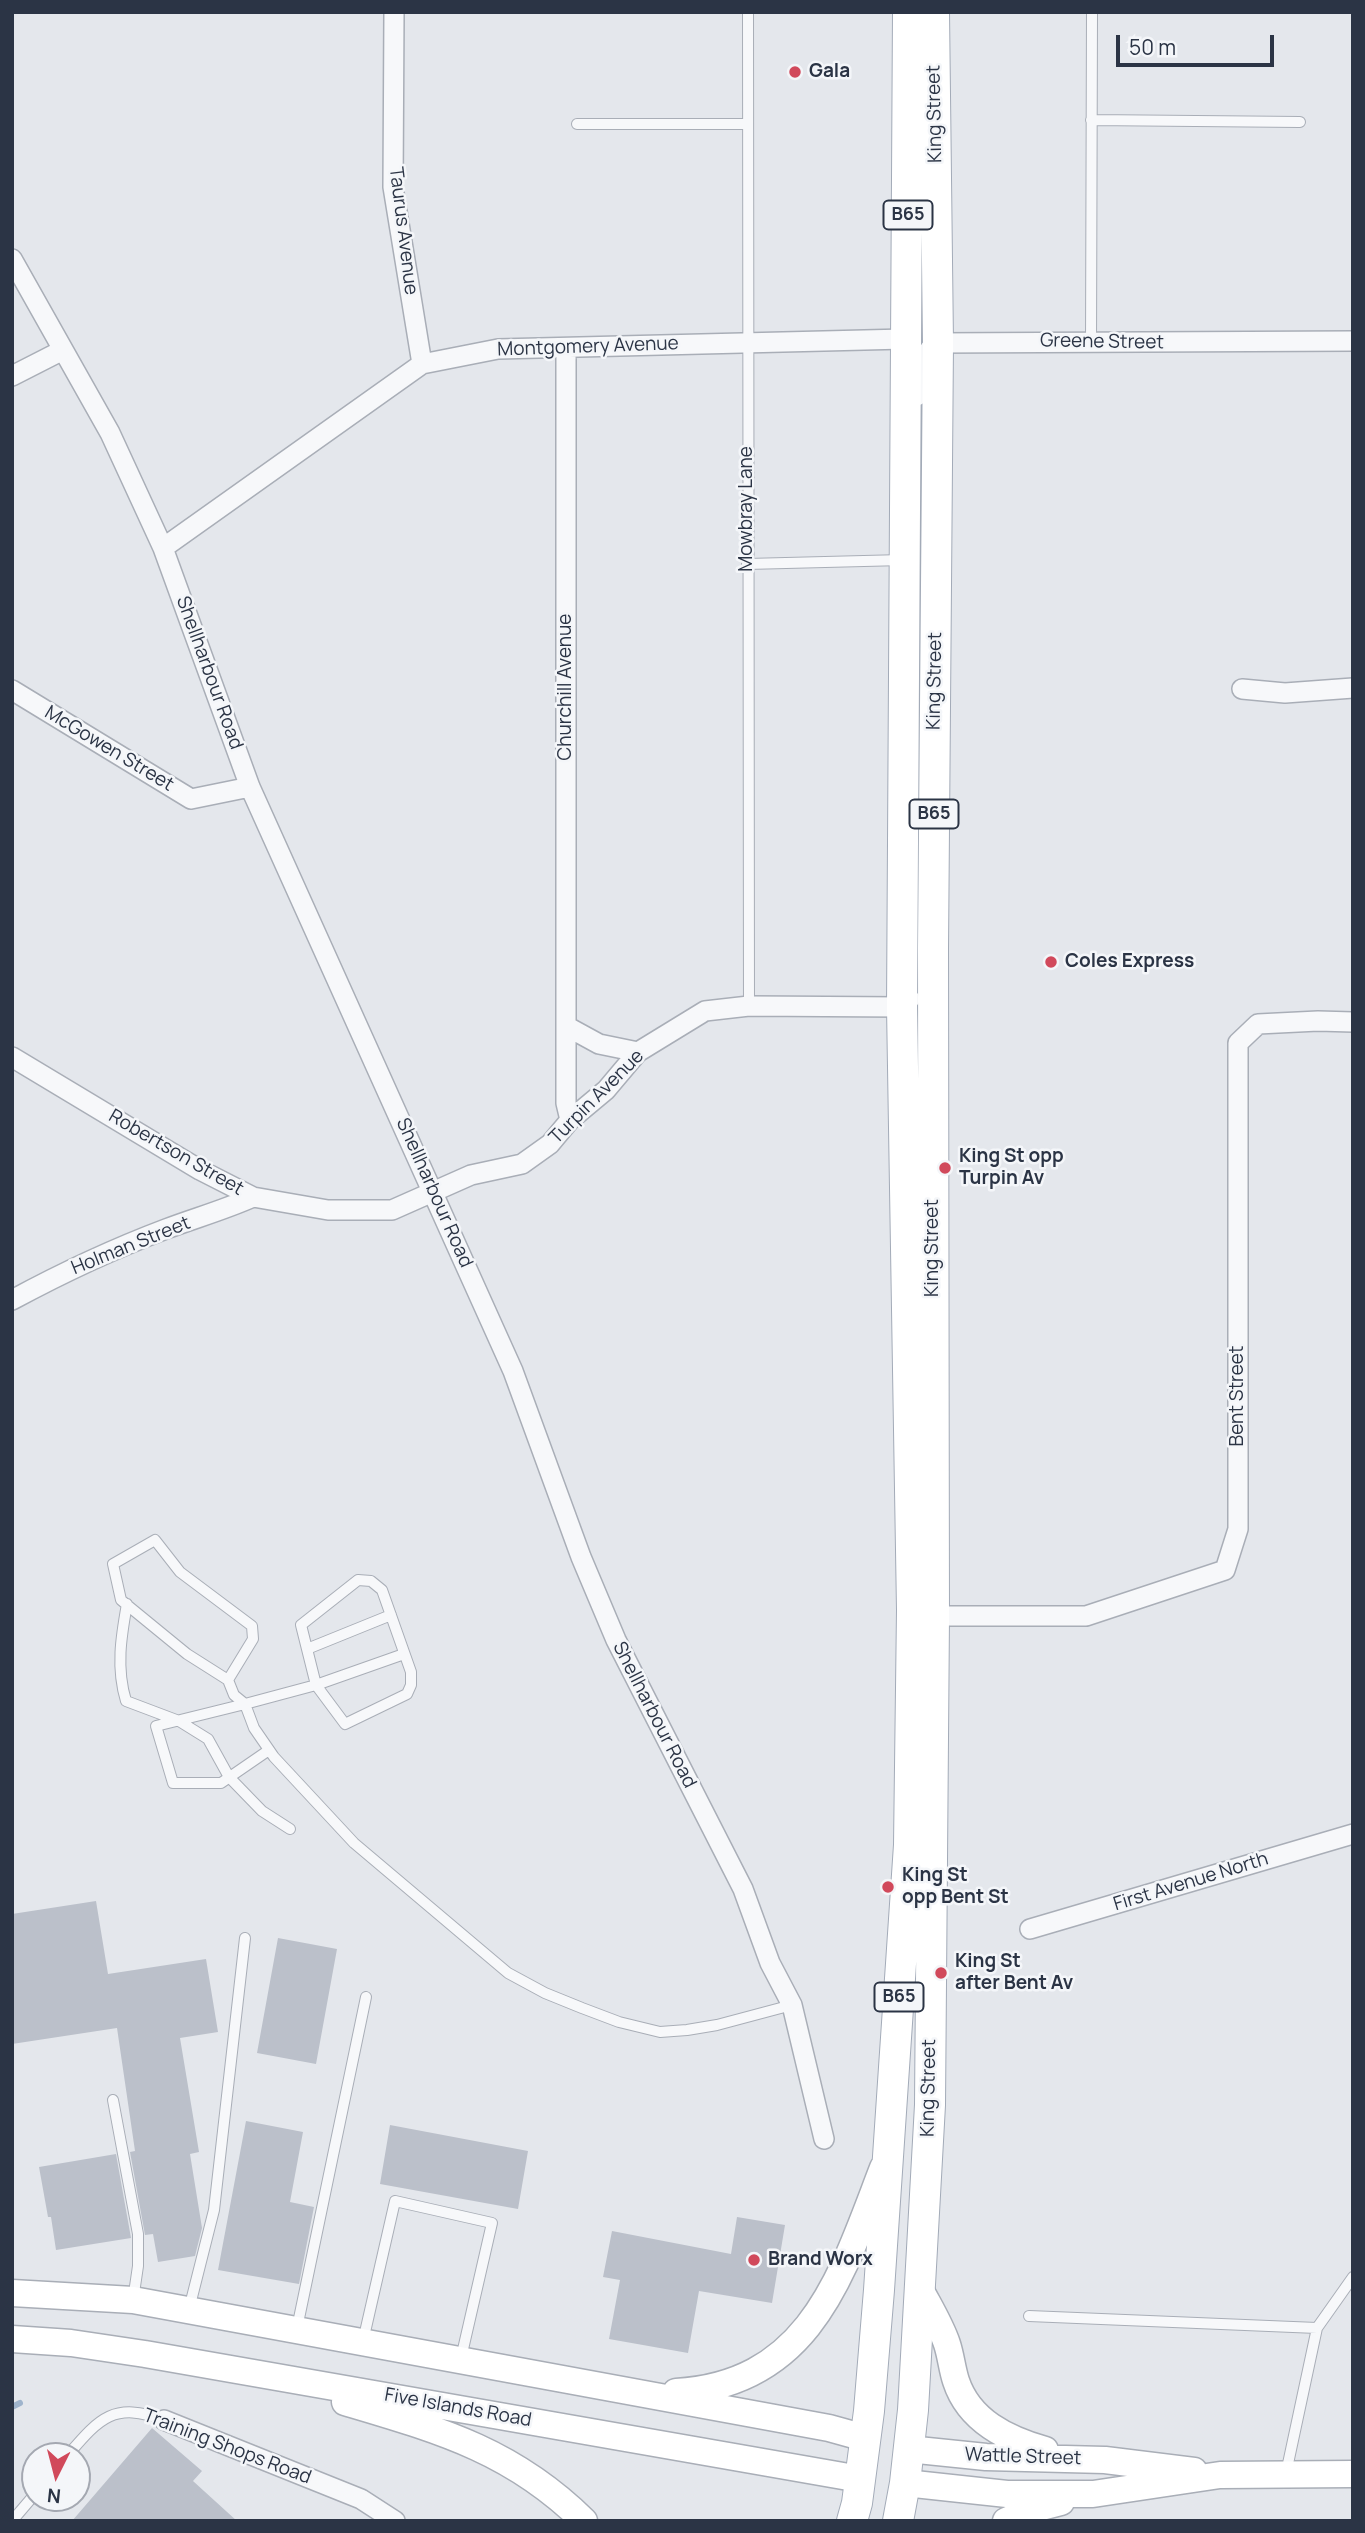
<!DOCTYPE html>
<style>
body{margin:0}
#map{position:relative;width:1365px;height:2533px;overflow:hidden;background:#e4e7ec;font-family:Manrope,sans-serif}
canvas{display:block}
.frame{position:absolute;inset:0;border:14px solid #2b3445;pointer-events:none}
.north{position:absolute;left:21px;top:2442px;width:70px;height:70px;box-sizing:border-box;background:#f4f6f9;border:2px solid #a4a8b1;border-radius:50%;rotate:186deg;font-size:19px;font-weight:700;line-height:28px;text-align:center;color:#2b3445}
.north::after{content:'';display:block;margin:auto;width:24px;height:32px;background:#d1495b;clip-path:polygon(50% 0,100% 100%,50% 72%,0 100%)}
.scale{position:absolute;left:1116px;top:35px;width:158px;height:32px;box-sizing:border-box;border:4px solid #2b3445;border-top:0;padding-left:9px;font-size:21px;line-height:24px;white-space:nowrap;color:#2b3445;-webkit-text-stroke:5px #f4f6f9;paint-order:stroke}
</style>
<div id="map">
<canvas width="1365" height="2533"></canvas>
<div class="frame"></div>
<div class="north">N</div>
<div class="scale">50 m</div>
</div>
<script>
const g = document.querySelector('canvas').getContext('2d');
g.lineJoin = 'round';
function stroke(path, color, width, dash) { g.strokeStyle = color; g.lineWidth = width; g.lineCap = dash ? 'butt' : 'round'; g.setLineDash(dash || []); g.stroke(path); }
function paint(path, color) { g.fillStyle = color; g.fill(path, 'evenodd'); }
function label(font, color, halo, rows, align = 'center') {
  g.font = font + ' Manrope,sans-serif'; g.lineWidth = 5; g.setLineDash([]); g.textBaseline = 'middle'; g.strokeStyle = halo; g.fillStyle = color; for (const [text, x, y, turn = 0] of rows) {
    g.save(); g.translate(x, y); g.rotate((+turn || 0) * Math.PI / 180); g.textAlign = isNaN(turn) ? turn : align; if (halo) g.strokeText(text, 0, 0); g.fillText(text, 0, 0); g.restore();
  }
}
stroke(new Path2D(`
 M 12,2407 L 20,2403`), '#9fb4cc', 6);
paint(new Path2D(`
 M 96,1901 L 108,1974 L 206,1959 L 218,2032 L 180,2038 L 199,2152 L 190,2154 L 202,2228 L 195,2256 L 158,2262 L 153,2234 L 145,2235 L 130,2152 L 135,2151 L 117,2028 L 12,2044 L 12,1914 Z
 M 278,1938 L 337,1949 L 316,2064 L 257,2053 Z
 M 246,2121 L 303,2132 L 290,2202 L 314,2207 L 299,2284 L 218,2270 Z
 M 390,2125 L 528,2151 L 518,2209 L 380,2184 Z
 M 116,2154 L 131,2238 L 56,2250 L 51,2217 L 48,2217 L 39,2167 Z
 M 737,2217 L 785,2225 L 772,2303 L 699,2291 L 688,2353 L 609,2339 L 620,2280 L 603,2277 L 612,2231 L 731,2254 Z
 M 152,2428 L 202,2471 L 193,2481 L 237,2521 L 72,2521 Z`), '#bbc0ca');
const service = new Path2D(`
 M 748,12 L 749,1006
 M 1091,120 L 1300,122
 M 577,124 L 748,124
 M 1091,343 L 1092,12
 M 747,564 L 903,560
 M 358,1580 L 371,1581 L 382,1590 L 411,1672 L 411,1685 L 407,1694 L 345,1724 L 316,1685 L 301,1625 Z
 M 127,1604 C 121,1637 116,1668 126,1701 L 179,1721 L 208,1739 L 229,1777 L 262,1811 L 290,1829
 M 307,1649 L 391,1615
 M 404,1654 L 316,1685 L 245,1704 L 254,1728 L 274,1757 L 354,1843 L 508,1973 L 545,1993 L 582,2008 L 619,2022 L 660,2032 L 687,2030 L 717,2025 L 792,2005
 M 228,1680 L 253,1639 L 252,1626 L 180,1572 L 155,1540 L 113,1564 L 121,1600 L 187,1654 L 228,1680 L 234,1695 L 245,1704
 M 245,1704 L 156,1726 L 173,1783 L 221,1783 L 269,1750
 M 113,2100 L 138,2234 L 138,2266 L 133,2300
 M 189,2309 L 214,2210 L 245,1938
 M 1029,2316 L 1317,2328
 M 297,2328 L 366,1997
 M 363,2341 L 395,2201 L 492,2223 L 461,2358
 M 67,2456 C 99,2419 113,2401 164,2420
 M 1286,2473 L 1317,2328 L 1353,2277
 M 12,2521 L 35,2494`);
const minor = new Path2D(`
 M 394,12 L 393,187 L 422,364
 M 12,259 L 110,433 L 163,548 L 250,787 L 513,1371 L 581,1557 L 616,1640 L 743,1889 L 770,1963 L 792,2005 L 824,2139
 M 566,348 L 566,1103 L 570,1120
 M 12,376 L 63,350
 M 917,396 C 921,379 920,351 938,343 L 1353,341
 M 163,548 L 422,364 L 498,349 L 905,339
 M 1242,689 L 1285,693 L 1353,688
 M 12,690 L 191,799 L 250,787
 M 566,1026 L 599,1044 L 638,1052
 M 12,1057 L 200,1170 L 253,1197 L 328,1210 L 392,1210 L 471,1175 L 522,1164 L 550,1144 L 570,1120 L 606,1090 L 638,1052 L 705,1011 L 749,1006 L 902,1007 L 910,999
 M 12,1300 C 62,1273 113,1249 166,1229 C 195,1218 224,1210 253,1197
 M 934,1616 L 1086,1616 L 1225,1570 L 1238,1529 L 1238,1043 L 1258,1024 L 1318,1021 L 1353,1022
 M 1030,1929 L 1353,1834
 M 164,2420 L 361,2499 L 395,2521`);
const secondary = new Path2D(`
 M 921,2291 C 930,2308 941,2326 947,2344 C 951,2356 952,2369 956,2381 C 969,2421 1007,2439 1045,2450
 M 12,2293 L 133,2300 L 829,2428 L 865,2438
 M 12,2339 L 71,2343 L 145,2354 L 860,2479
 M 676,2392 C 811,2384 842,2274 883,2168
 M 345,2402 C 439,2430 512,2450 584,2521
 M 908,2449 L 986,2457 L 1105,2460 L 1194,2471
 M 905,2483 L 1007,2494 L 1093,2494 L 1220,2475 L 1353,2474
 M 1006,2521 L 1034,2509 L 1061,2502`);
const primary = new Path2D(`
 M 852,2521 L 857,2503 L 869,2411 L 879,2290 L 909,1845 L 912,1610 L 902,1007 L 908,12
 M 898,2521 L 905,2483 L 913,2410 L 930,2105 L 934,1616 L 933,948 L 938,343 L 934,12`);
stroke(service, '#a9aeb7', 12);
stroke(minor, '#a9aeb7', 22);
stroke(secondary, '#a9aeb7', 29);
stroke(primary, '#a3abb8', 32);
stroke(service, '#f7f8fa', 10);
stroke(minor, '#f7f8fa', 19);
stroke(secondary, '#fff', 26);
stroke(primary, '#fff', 30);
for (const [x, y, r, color] of [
 [795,72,7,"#d1495b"],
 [1051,962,7,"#d1495b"],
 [945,1168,7,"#d1495b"],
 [888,1887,7,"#d1495b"],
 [941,1973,7,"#d1495b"],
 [754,2260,7,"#d1495b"]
]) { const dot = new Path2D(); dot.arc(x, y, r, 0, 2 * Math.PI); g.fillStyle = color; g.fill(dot); stroke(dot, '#f4f6f9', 2.5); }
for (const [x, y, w] of [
 [908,215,49],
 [934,814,49],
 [899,1997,49]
]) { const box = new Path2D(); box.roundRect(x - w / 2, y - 14.5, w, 29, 5); g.fillStyle = '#f4f6f9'; g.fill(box); stroke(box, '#2b3445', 2); }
label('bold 18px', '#2b3445', null, [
 ["B65",908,215],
 ["B65",934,814],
 ["B65",899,1997]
]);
label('bold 19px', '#2b3445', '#f4f6f9', [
 ["Gala",809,72],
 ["Coles Express",1065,962],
 ["King St opp",959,1157],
 ["Turpin Av",959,1179],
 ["King St",902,1876],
 ["opp Bent St",902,1898],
 ["King St",955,1962],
 ["after Bent Av",955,1984],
 ["Brand Worx",768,2260]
], 'left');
label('19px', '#2b3445', '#f4f6f9', [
 ["King Street",935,114,-91],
 ["Taurus Avenue",403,231,83],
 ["Greene Street",1102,342,1],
 ["Montgomery Avenue",588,347,-2],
 ["Mowbray Lane",747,509,-90],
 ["Shellharbour Road",209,673,70],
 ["King Street",935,681,-89],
 ["Churchill Avenue",566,687,-90],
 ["McGowen Street",109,749,31],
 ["Turpin Avenue",597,1097,-45],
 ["Robertson Street",176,1153,30],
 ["Shellharbour Road",434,1193,66],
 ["Holman Street",131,1246,-22],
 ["King Street",933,1248,-90],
 ["Bent Street",1238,1396,-90],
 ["Shellharbour Road",654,1715,63],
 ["First Avenue North",1191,1882,-17],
 ["King Street",929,2088,-89],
 ["Five Islands Road",458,2408,10],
 ["Training Shops Road",227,2447,21],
 ["Wattle Street",1023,2457,2]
]);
</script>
